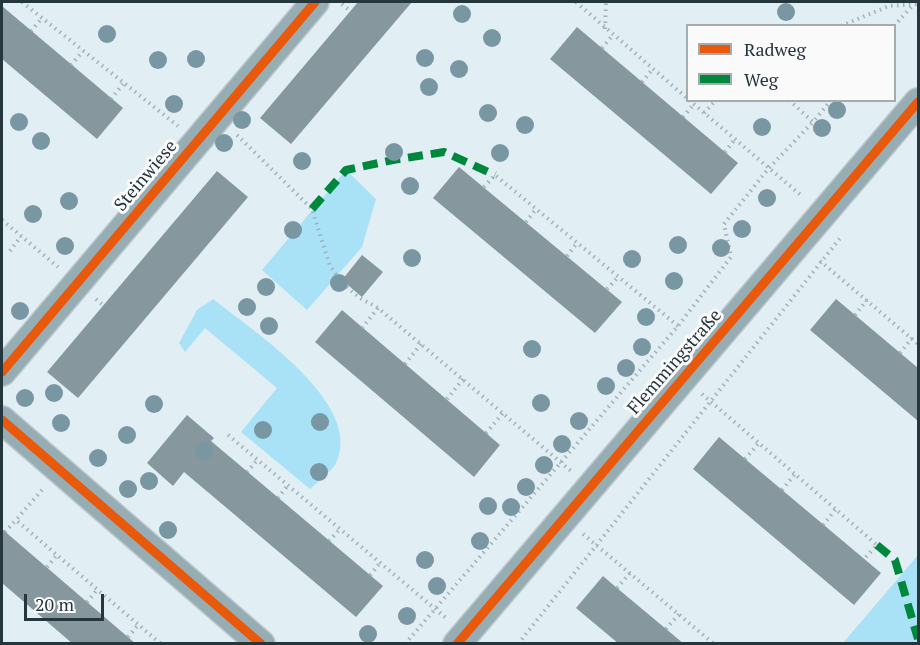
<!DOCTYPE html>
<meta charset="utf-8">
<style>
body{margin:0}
#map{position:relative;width:920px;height:645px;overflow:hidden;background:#e1eef4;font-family:"PT Serif",serif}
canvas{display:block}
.frame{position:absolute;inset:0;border:3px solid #25363c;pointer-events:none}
.legend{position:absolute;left:686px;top:24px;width:210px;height:78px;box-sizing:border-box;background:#fafafa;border:2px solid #a5acae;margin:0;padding:8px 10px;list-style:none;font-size:18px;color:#25363c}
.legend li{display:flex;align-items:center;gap:12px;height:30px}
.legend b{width:30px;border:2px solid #a5acae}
.scale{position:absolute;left:24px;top:594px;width:80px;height:27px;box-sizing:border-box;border:3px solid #25363c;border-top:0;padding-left:8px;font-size:18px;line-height:21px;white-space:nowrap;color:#25363c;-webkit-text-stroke:4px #fafafa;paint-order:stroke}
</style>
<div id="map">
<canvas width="920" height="645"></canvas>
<div class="frame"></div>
<ul class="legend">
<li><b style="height:8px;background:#e8590c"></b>Radweg</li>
<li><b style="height:8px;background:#00873e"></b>Weg</li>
</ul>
<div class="scale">20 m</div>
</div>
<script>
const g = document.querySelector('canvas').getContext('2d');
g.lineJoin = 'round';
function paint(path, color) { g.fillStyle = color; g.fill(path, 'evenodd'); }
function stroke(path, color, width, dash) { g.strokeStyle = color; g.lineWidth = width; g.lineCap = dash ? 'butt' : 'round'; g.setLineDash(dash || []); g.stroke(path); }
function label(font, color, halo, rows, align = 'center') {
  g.font = font + ' "PT Serif",serif'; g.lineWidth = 6; g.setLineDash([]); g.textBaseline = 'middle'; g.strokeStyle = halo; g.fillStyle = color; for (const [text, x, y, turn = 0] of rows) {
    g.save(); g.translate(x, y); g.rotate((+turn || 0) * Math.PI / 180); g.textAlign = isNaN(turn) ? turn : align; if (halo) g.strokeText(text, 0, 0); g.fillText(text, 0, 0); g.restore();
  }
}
paint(new Path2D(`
 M 346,170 L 376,199 L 362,247 L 307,310 L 262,270 Z
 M 213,299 C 252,330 365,404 336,463 C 331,472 317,482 310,489 L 241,432 L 277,388 L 205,328 L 185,352 L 179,343 L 197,310 Z
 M 918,555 L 918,643 L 842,643 L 843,643 Z`), '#a9e1f6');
paint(new Path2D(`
 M 358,2 L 412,2 L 291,144 L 260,118 Z
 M 2,6 L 123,108 L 97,139 L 2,59 Z
 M 577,27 L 738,163 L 711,194 L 550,59 Z
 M 459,167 L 622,302 L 595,333 L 433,198 Z
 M 217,171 L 248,197 L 78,398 L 47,372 Z
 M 362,255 L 383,272 L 362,297 L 342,280 Z
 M 836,299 L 918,368 L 918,421 L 810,330 Z
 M 342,310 L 500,445 L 474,477 L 315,342 Z
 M 187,415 L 214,438 L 211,441 L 383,586 L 356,617 L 184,472 L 173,486 L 147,463 Z
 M 719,437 L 881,573 L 854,605 L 693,469 Z
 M 2,529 L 87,602 L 136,644 L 73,644 L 2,583 Z
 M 603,576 L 617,588 L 684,644 L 619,644 L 576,608 Z`), '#86979e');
const street = new Path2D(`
 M 2,372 L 315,2
 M 2,420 L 261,644
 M 457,644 L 918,102`);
stroke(street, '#bdc8ce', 30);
stroke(new Path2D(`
 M 22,2 L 178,126
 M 576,2 L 688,99
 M 342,4 L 350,11
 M 841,26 L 889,6 L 918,4
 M 894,26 L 913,5
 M 605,29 L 606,2
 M 31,31 L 42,18
 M 602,48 L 612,36
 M 71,65 L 83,51
 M 642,82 L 652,70
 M 111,99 L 123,84
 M 689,100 L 803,197
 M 789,100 L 813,122 L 831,100
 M 704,113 L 716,100
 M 683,117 L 694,104
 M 237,135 L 312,209 L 330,266 L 341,282 L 360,298 L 378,308
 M 725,152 L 735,139
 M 484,187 L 495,175 L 678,326
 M 2,220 L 58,267
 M 526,222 L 536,209
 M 10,251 L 21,236
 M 567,256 L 577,243
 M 820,261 L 918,344
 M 607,289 L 618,277
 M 96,299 L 103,305
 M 855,315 L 867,300
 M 362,328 L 378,308 L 571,471
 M 900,353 L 912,338
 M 405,364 L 421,344
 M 702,394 L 877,545 L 864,559
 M 447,399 L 463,379
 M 486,433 L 503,413
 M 228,435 L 446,618
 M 745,459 L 759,443
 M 247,472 L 258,459
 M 42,490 L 16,520 L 161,644
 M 782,490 L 795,474
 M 278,498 L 288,485
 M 823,525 L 836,509
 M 5,532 L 16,520
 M 583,534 L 714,644
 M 329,541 L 340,529
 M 47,567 L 57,555
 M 370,575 L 380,563
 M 617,588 L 630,573
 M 87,602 L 97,590
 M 666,629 L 679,614
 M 128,637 L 138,625
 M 405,644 L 678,326 L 731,257 L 724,224 L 769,168 L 813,122
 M 518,644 L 841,237`), '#a2b2b8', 4, [1.5, 4.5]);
stroke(street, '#97adb4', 27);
stroke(new Path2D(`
 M 312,209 L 346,170 L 393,160 L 444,152 L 495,175
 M 877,545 L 895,560 L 918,639`), '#00873e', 8, [15, 8]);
stroke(new Path2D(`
 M 2,372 L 315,2
 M 2,420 L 261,644
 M 457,644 L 918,102`), '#e8590c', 9);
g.fillStyle = '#7897a2';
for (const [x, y] of [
 [786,12],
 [462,14],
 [107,34],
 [492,38],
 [425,58],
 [196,59],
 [158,60],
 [459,69],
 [429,87],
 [174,104],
 [837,110],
 [488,113],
 [242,120],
 [19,122],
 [525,125],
 [762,127],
 [822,128],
 [41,141],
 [224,143],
 [394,152],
 [500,153],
 [302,161],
 [410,186],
 [767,198],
 [69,201],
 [33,214],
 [742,229],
 [293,230],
 [678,245],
 [65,246],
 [721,248],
 [412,258],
 [632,259],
 [674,281],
 [339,283],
 [266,287],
 [247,307],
 [20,311],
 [646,317],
 [269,326],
 [642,347],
 [532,349],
 [626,368],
 [606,386],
 [54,393],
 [25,398],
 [541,403],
 [154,404],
 [579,421],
 [320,422],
 [61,423],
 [263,430],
 [127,435],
 [562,444],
 [204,451],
 [98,458],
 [544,465],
 [319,472],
 [149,481],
 [526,487],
 [128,489],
 [488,506],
 [511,507],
 [168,530],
 [480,541],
 [425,560],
 [437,586],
 [407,616],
 [368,634]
]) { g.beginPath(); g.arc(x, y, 9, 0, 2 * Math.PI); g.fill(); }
label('18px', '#25363c', '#fafafa', [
 ["Steinwiese",146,176,-50],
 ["Flemmingstraße",675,362,-49]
]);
</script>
